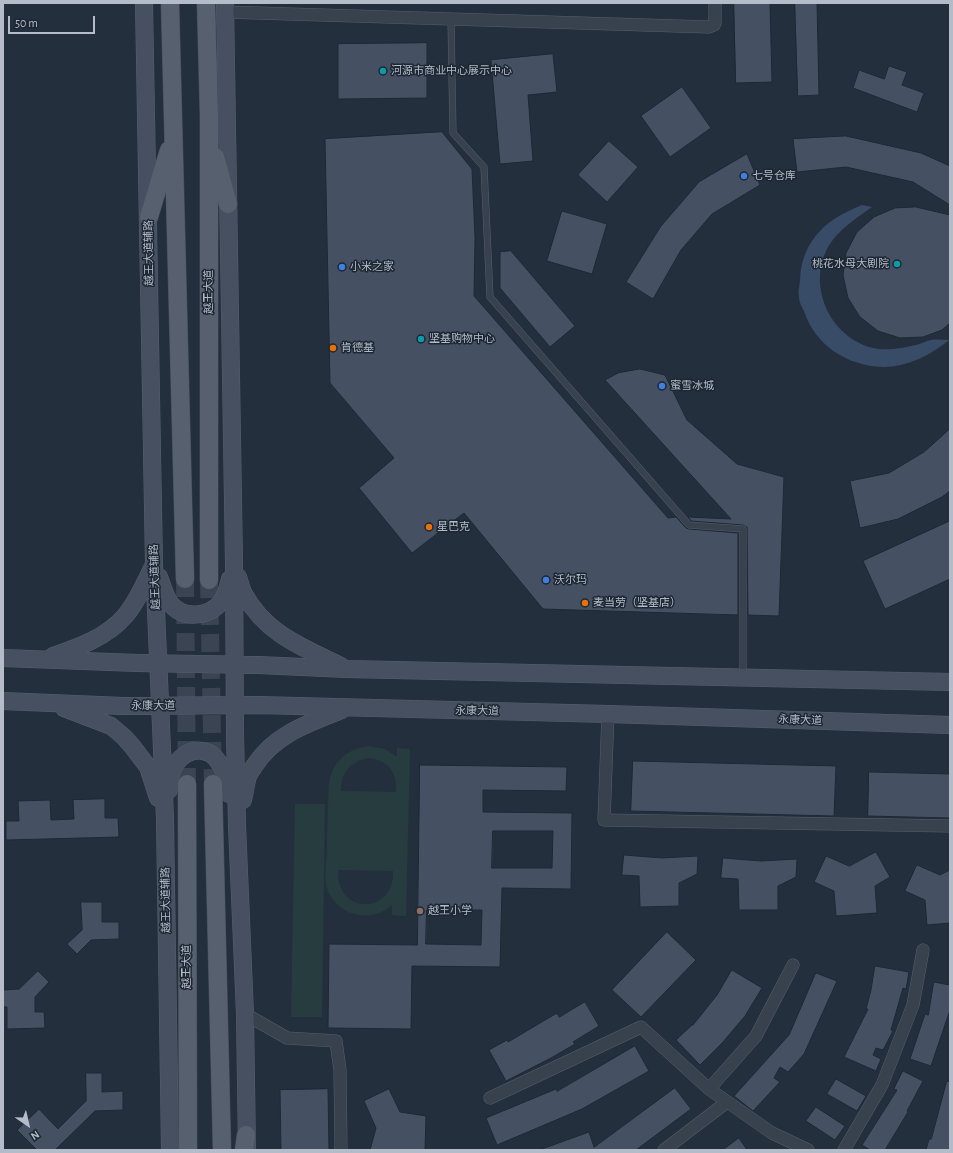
<!DOCTYPE html>
<meta charset="utf-8">
<style>
body{margin:0}
#map{position:relative;width:953px;height:1153px;overflow:hidden;background:#242f3e;font-family:"Alegreya Sans",sans-serif}
canvas{display:block}
.frame{position:absolute;inset:0;border:4px solid #b4bcc9;pointer-events:none}
.north{position:absolute;left:8px;top:1105px;width:40px;height:40px;-webkit-text-stroke:3px #1d2633;paint-order:stroke;rotate:146deg;font-size:11px;font-weight:700;line-height:16px;text-align:center;color:#b4bcc9}
.north::after{content:'';display:block;margin:auto;width:14px;height:18px;background:#b4bcc9;clip-path:polygon(50% 0,100% 100%,50% 72%,0 100%)}
.scale{position:absolute;left:8px;top:16px;width:87px;height:18px;box-sizing:border-box;border:2px solid #b4bcc9;border-top:0;padding-left:5px;font-size:12px;line-height:14px;white-space:nowrap;color:#b4bcc9;-webkit-text-stroke:3px #1d2633;paint-order:stroke}
</style>
<div id="map">
<canvas width="953" height="1153"></canvas>
<div class="frame"></div>
<div class="north">N</div>
<div class="scale">50 m</div>
</div>
<script>
const g = document.querySelector('canvas').getContext('2d');
g.lineJoin = 'round';
function paint(path, color) { g.fillStyle = color; g.fill(path, 'evenodd'); }
function stroke(path, color, width, dash) { g.strokeStyle = color; g.lineWidth = width; g.lineCap = dash ? 'butt' : 'round'; g.setLineDash(dash || []); g.stroke(path); }
function label(font, color, halo, rows, align = 'center') {
  g.font = font + ' "Alegreya Sans","Noto Sans SC",sans-serif'; g.lineWidth = 3; g.setLineDash([]); g.textBaseline = 'middle'; g.strokeStyle = halo; g.fillStyle = color; for (const [text, x, y, turn = 0] of rows) {
    g.save(); g.translate(x, y); g.rotate((+turn || 0) * Math.PI / 180); g.textAlign = isNaN(turn) ? turn : align; if (halo) g.strokeText(text, 0, 0); g.fillText(text, 0, 0); g.restore();
  }
}
paint(new Path2D(`
 M 368,746 L 385,749 L 397,757 L 397,748 L 410,749 L 406,916 L 392,915 L 392,905 C 382,914 369,918 355,914 C 342,911 331,901 327,888 C 324,876 326,863 327,851 C 327,828 328,805 329,783 C 333,761 347,749 368,746 ZM 369,758 C 388,760 398,773 396,792 L 341,791 C 341,773 350,761 369,758 ZM 338,870 L 393,871 C 395,915 336,916 338,870 Z
 M 295,804 L 325,804 L 322,1017 L 291,1017 Z`), '#263c3f');
paint(new Path2D(`
 M 862,205 L 872,207 C 855,219 835,232 826,251 C 808,290 832,338 873,348 C 885,351 904,348 916,345 C 921,344 926,341 931,340 C 936,339 943,340 949,340 C 931,355 907,367 883,367 C 847,366 815,345 804,311 C 802,307 799,302 799,297 C 798,292 799,287 800,282 C 800,262 807,244 821,230 C 832,218 848,211 862,205 Z`), '#394c67');
const building = new Path2D(`
 M 734,3 L 770,3 L 772,82 L 736,83 Z
 M 795,3 L 817,3 L 819,95 L 798,96 Z
 M 427,43 L 427,98 L 338,99 L 338,44 Z
 M 553,54 L 557,92 L 528,95 L 533,161 L 500,164 L 491,60 Z
 M 889,66 L 907,72 L 902,85 L 924,93 L 917,112 L 853,88 L 859,70 L 884,79 Z
 M 682,87 L 711,128 L 670,157 L 641,116 Z
 M 442,132 L 472,169 L 475,238 L 474,296 L 668,518 L 676,517 L 686,528 L 689,529 L 738,533 L 738,615 L 543,609 L 464,513 L 412,553 L 359,488 L 394,458 L 330,383 L 325,139 Z
 M 846,136 L 921,153 L 950,166 L 950,205 L 913,182 L 846,167 L 797,172 L 793,139 Z
 M 609,141 L 638,167 L 607,202 L 578,175 Z
 M 747,154 L 760,185 L 712,214 L 681,250 L 653,299 L 626,282 L 661,226 L 699,182 Z
 M 916,207 L 950,215 L 950,323 L 942,330 L 923,337 L 900,338 L 878,331 L 860,317 L 848,298 L 843,275 L 846,253 L 857,232 L 874,217 L 895,208 Z
 M 562,211 L 607,224 L 592,274 L 547,261 Z
 M 511,251 L 575,326 L 550,347 L 500,288 L 500,252 Z
 M 640,369 L 665,375 L 687,420 L 737,464 L 784,477 L 779,616 L 748,615 L 747,527 L 743,525 L 691,521 L 688,517 L 731,519 L 605,380 L 618,373 Z
 M 950,429 L 950,491 L 942,497 L 898,519 L 860,528 L 850,481 L 889,473 L 924,452 Z
 M 950,521 L 950,579 L 885,609 L 863,561 Z
 M 633,761 L 836,766 L 834,816 L 631,811 Z
 M 420,765 L 567,767 L 566,791 L 483,790 L 483,812 L 572,813 L 571,889 L 502,888 L 500,967 L 412,966 L 411,1029 L 328,1028 L 329,944 L 417,945 ZM 493,831 L 553,831 L 552,868 L 492,868 ZM 427,910 L 482,910 L 481,945 L 426,944 Z
 M 869,772 L 950,774 L 950,818 L 868,816 Z
 M 105,799 L 105,818 L 118,818 L 119,837 L 6,840 L 6,821 L 19,821 L 18,801 L 50,800 L 51,820 L 74,819 L 73,800 Z
 M 876,852 L 890,877 L 875,886 L 877,913 L 836,916 L 834,891 L 814,882 L 826,856 L 849,866 Z
 M 624,855 L 662,858 L 698,856 L 697,874 L 679,883 L 679,906 L 640,907 L 639,876 L 622,875 Z
 M 723,858 L 761,861 L 797,859 L 796,877 L 778,886 L 778,910 L 739,910 L 738,879 L 721,878 Z
 M 917,865 L 940,875 L 950,870 L 950,923 L 927,925 L 925,900 L 905,891 Z
 M 81,902 L 102,902 L 102,922 L 119,922 L 119,939 L 91,940 L 77,954 L 67,944 L 82,930 Z
 M 667,932 L 696,960 L 641,1017 L 612,990 Z
 M 875,966 L 909,972 L 906,989 L 903,988 L 891,1030 L 893,1031 L 883,1050 L 876,1048 L 873,1055 L 881,1059 L 876,1071 L 844,1057 L 868,1009 L 866,1009 L 871,990 Z
 M 732,970 L 762,988 L 745,1016 L 723,1042 L 700,1065 L 676,1040 L 692,1025 L 693,1025 L 717,995 Z
 M 38,971 L 49,982 L 35,997 L 35,1012 L 44,1012 L 45,1028 L 7,1029 L 7,1007 L 3,1007 L 3,990 L 19,989 Z
 M 816,973 L 837,981 L 804,1054 L 788,1072 L 780,1067 L 774,1078 L 780,1082 L 753,1111 L 734,1096 L 789,1035 Z
 M 934,982 L 950,985 L 950,1010 L 931,1066 L 910,1059 L 925,1014 L 928,1015 Z
 M 585,1002 L 599,1026 L 573,1042 L 575,1044 L 551,1058 L 506,1081 L 489,1050 L 507,1040 L 508,1042 L 557,1013 L 559,1017 Z
 M 635,1046 L 649,1071 L 582,1109 L 497,1145 L 486,1118 L 556,1089 L 557,1091 Z
 M 903,1071 L 923,1081 L 907,1111 L 908,1112 L 885,1150 L 870,1150 L 862,1145 L 897,1090 L 894,1089 Z
 M 86,1073 L 102,1073 L 102,1092 L 123,1091 L 123,1110 L 95,1111 L 55,1150 L 37,1150 L 17,1130 L 39,1109 L 58,1129 L 86,1101 Z
 M 836,1079 L 866,1096 L 857,1111 L 827,1094 Z
 M 947,1081 L 950,1082 L 950,1150 L 926,1150 L 929,1139 L 931,1139 Z
 M 675,1088 L 691,1109 L 636,1150 L 542,1150 L 542,1149 L 589,1132 L 594,1147 Z
 M 328,1089 L 329,1150 L 281,1150 L 280,1090 Z
 M 389,1089 L 400,1112 L 426,1116 L 425,1150 L 370,1150 L 376,1128 L 364,1101 Z
 M 816,1107 L 845,1126 L 835,1140 L 806,1121 Z
 M 739,1138 L 747,1150 L 723,1150 Z`);
paint(building, '#455162');
stroke(building, '#1f2835', 1);
stroke(new Path2D(`
 M 185,579 L 187,784
 M 209,580 L 213,784`), '#3a4453', 18, [18, 9]);
const service = new Path2D(`
 M 451,19 L 453,133 L 484,167 L 490,297 L 689,525 L 743,529 L 743,676`);
const minor = new Path2D(`
 M 225,12 L 709,27 L 714,25 L 715,23 L 715,3
 M 608,714 L 604,820 L 950,826
 M 245,1014 L 287,1038 L 336,1041 L 340,1070 L 341,1150
 M 709,1089 L 756,1036 L 793,965
 M 490,1098 L 641,1027 L 709,1089 L 772,1133 L 808,1150
 M 664,1150 L 727,1102
 M 844,1150 L 882,1085 L 913,1005 L 923,950`);
const secondary = new Path2D(`
 M 144,3 L 154,564 L 165,819 L 170,1150
 M 225,3 L 234,563 L 235,734 L 237,825 L 245,1014 L 247,1150
 M 159,577 C 162,585 165,596 170,603 C 183,620 209,617 221,602 C 226,596 228,587 230,579
 M 238,577 C 240,582 241,589 244,594 C 266,634 302,647 341,666
 M 53,656 C 79,647 107,637 125,616 C 137,602 146,581 154,564
 M 3,658 L 138,663 L 258,665 L 347,669 L 950,682
 M 3,701 L 123,706 L 258,705 L 608,714 L 950,725
 M 64,708 L 111,726 L 124,737 L 132,746 L 148,767 L 158,798
 M 169,790 C 170,785 169,779 171,774 C 176,758 192,745 209,753 C 216,756 223,769 226,775 C 228,781 228,788 229,794
 M 243,800 C 245,792 246,783 248,776 C 250,772 253,768 255,765 C 275,734 309,723 342,710`);
const primary = new Path2D(`
 M 170,3 L 185,579
 M 206,3 L 209,116 L 209,580
 M 215,157 L 228,204
 M 149,217 L 169,150
 M 187,784 L 188,1150
 M 213,784 L 222,1150
 M 244,1150 L 246,1135`);
stroke(service, '#565f6c', 7);
stroke(minor, '#565f6c', 13);
stroke(secondary, '#565f6c', 18);
stroke(primary, '#414a57', 19);
stroke(service, '#38414e', 6);
stroke(minor, '#38414e', 12);
stroke(secondary, '#465061', 17);
stroke(primary, '#56606e', 18);
for (const [x, y, r, color] of [
 [383,71,4,"#0f9aa8"],
 [744,176,4,"#3f7fe0"],
 [897,264,4,"#0f9aa8"],
 [342,267,4,"#3f7fe0"],
 [421,339,4,"#0f9aa8"],
 [333,348,4,"#e8710a"],
 [662,386,4,"#3f7fe0"],
 [429,527,4,"#e8710a"],
 [546,580,4,"#3f7fe0"],
 [585,603,4,"#e8710a"],
 [420,911,4,"#8d6e63"]
]) { const dot = new Path2D(); dot.arc(x, y, r, 0, 2 * Math.PI); g.fillStyle = color; g.fill(dot); stroke(dot, '#1d2633', 1.5); }
label('11px', '#b4bcc9', '#1d2633', [
 ["河源市商业中心展示中心",391,71],
 ["七号仓库",752,176],
 ["桃花水母大剧院",889,264,"right"],
 ["小米之家",350,267],
 ["坚基购物中心",429,339],
 ["肯德基",341,348],
 ["蜜雪冰城",670,386],
 ["星巴克",437,527],
 ["沃尔玛",554,580],
 ["麦当劳（坚基店）",593,603],
 ["越王小学",428,911]
], 'left');
label('11px', '#b4bcc9', '#1d2633', [
 ["越王大道辅路",149,253,-91],
 ["越王大道",209,292,-90],
 ["越王大道辅路",155,577,-92],
 ["永康大道",153,706],
 ["永康大道",477,711,1],
 ["永康大道",800,720,2],
 ["越王大道辅路",166,900,-91],
 ["越王大道",187,967,-90]
]);
</script>
